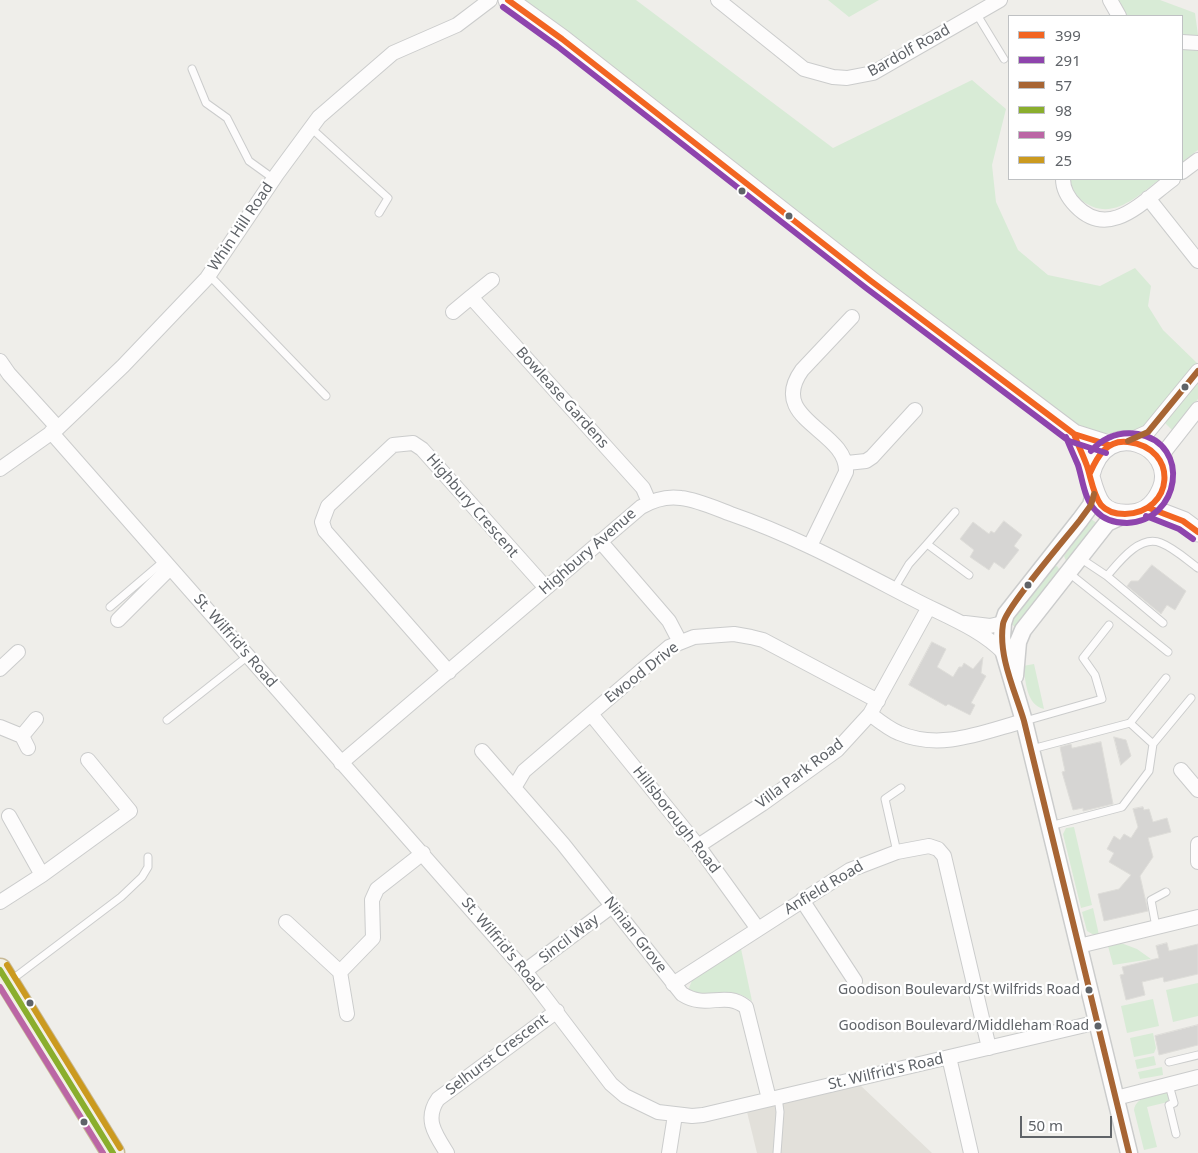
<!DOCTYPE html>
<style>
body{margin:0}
#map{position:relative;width:1198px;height:1153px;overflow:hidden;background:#efeeea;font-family:"Noto Sans",sans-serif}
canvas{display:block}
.legend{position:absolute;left:1008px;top:15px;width:175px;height:165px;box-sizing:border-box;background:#fff;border:1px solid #bfc1c3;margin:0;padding:6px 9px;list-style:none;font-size:15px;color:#5f6368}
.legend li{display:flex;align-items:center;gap:10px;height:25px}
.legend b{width:25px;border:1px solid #bfc1c3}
.scale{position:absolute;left:1020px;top:1116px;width:92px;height:22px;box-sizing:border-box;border:2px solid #5f6368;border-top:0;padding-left:6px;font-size:15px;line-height:18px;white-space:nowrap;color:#5f6368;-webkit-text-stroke:4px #fff;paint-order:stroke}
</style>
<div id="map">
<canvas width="1198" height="1153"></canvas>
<ul class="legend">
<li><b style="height:6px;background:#f26522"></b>399</li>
<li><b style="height:6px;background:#8e44ad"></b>291</li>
<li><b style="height:6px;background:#a76534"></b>57</li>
<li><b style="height:6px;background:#8aae2d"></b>98</li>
<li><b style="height:6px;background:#bb66a5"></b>99</li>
<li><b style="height:6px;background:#cb9a1f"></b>25</li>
</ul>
<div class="scale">50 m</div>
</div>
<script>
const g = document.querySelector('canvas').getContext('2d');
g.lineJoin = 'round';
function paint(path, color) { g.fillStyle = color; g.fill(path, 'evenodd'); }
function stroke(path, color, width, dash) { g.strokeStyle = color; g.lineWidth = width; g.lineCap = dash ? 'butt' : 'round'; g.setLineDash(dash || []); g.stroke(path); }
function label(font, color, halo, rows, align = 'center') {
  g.font = font + ' "Noto Sans",sans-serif'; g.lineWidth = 4.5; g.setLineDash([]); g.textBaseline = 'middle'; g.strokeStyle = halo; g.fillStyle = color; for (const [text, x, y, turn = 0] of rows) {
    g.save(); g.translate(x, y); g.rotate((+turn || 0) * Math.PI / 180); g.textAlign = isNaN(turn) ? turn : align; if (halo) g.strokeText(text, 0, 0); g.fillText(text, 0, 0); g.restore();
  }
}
paint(new Path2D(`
 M 860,1085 L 932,1153 L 757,1153 L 747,1112 Z`), '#e2e0da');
paint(new Path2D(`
 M 510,0 L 636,0 L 833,148 L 972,80 L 1006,109 L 992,165 L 996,202 L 1018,250 L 1048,275 L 1100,286 L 1135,268 L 1151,286 L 1148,306 L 1163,330 L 1198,364 L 1198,371 L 1148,432 L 1074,434 Z
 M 828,0 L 879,0 L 849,17 Z
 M 1119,0 L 1160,0 L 1195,13 L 1198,35 L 1182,35 L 1182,16 L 1127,16 Z
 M 1182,47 L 1198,48 L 1198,150 L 1182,162 Z
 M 1070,179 L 1160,179 C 1139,195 1114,220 1087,204 C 1076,198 1073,190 1070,179 Z
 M 1198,382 L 1198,399 L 1173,431 L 1165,423 Z
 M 1091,519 L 1100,525 L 1070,562 L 1066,561 L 1064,556 Z
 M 1057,566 L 1062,573 L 1019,630 L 1011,624 L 1011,620 L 1052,567 Z
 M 1034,664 L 1044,709 C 1026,705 1026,681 1023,666 Z
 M 1074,827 L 1092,905 L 1081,908 L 1063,834 L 1066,828 Z
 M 1093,908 L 1099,935 L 1094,935 L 1087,931 L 1082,912 Z
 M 1121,943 L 1137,949 L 1151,959 L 1113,965 L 1108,946 Z
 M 740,944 L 752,1001 C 732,986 717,995 693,994 L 689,988 L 693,978 Z
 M 1198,983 L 1198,1016 L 1173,1022 L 1166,990 Z
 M 1153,999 L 1159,1026 L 1127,1033 L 1121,1006 Z
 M 1153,1033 L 1156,1048 L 1154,1053 L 1134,1057 L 1130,1038 Z
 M 1154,1056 L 1156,1065 L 1137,1069 L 1135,1060 Z
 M 1162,1067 L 1163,1075 L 1140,1079 L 1138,1072 Z
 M 1166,1091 L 1169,1097 L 1168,1102 L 1147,1107 L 1157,1147 L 1144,1150 L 1134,1110 C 1136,1096 1154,1095 1166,1091 Z`), '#d8ebd6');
const building = new Path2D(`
 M 1004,521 L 1022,535 L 1014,546 L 1019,550 L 1004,569 L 994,562 L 989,570 L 970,557 L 974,550 L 960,539 L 973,522 L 989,534 L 991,531 L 994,533 Z
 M 1152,565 L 1186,591 L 1175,610 L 1167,605 L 1161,614 L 1127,586 L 1131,581 L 1138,581 Z
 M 932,642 L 946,649 L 937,667 L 953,677 L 959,667 L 962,667 L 964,663 L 973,669 L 983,657 L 981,673 L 986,676 L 971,703 L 975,705 L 970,715 L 948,704 L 946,706 L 909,685 Z
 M 1114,737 L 1126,740 L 1131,756 L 1121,765 Z
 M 1101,742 L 1113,804 L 1083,811 L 1083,808 L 1073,810 L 1062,772 L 1065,771 L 1060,747 L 1071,744 L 1072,748 Z
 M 1143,807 L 1144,810 L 1149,809 L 1153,822 L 1167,818 L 1171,832 L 1148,838 L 1153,857 L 1140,876 L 1148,911 L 1104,921 L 1098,894 L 1119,889 L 1131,875 L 1109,862 L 1114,853 L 1107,849 L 1114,836 L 1120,840 L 1124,834 L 1131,838 L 1138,827 L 1133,809 Z
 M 1167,943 L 1169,951 L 1198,944 L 1198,974 L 1164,982 L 1163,977 L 1142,982 L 1145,995 L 1126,1000 L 1120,975 L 1124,974 L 1122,967 L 1159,958 L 1156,946 Z
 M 1198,1025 L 1198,1045 L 1159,1055 L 1155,1036 Z`);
paint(building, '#d6d5d3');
stroke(building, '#deddd9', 1);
const service = new Path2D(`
 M 976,13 L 1004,59
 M 192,69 L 206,103 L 227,118 L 249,161 L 274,179
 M 311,128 L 388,198 L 379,213
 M 209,275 L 326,396
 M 927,544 L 955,512
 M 1080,558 L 1107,576 C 1119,562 1140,534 1161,543 C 1174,548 1187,560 1198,568
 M 1069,573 L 1168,652
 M 1107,576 L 1163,623
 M 894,589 L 909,564 L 927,544 L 969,575
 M 110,607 L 164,561
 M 167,720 L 248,656
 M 1025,721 L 1102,699 L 1095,675 L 1083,658 L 1109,625
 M 1153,744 L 1191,698
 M 1032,749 L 1130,723
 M 1050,826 L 1122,807 L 1149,771 L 1153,744 L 1130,723 L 1166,678
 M 897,852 L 885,799 L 901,788
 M 1156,927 L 1151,900 L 1166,892
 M 10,981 L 121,897 L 142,877 L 148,867 L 148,857
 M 1169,1062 L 1198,1055
 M 1169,1085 L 1174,1103 L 1169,1105 L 1176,1134
 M 777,1153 L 780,1112 L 778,1097`);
const minor = new Path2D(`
 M 718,0 L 804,69 L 833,77 L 847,78 L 873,73 L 1000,0
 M 1110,0 L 1119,16
 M 1182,42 L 1198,43
 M 1182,172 L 1198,160
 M 1063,179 C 1063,190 1068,198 1076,206 C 1110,241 1144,200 1173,179
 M 1148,198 L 1198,261
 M 492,280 L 471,297 L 643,488 L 649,502
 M 453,312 L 471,297
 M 0,361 L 9,374 L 58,428
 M 51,432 L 525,971 L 611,1084 L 625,1096 L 658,1112 L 692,1116 L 703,1115 L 1098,1022
 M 1128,441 L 1148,432 L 1198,371
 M 847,463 L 866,461 L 872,457 L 915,410
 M 1162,466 L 1165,451 L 1198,409
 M 0,469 L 58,428 L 123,366 L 207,278 L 277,174 L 319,117 L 393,53 L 457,25 L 490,0
 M 600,541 L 669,621 L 680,642
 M 810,546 L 846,472 C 848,430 766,420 802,370 L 852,317
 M 118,620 L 170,568
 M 965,623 L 990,626 L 1003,623
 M 0,669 L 18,652
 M 449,672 L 325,531 L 322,522 L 328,506 L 393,445 L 413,443 L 422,449 L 546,588
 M 591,714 L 698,846 L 758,929
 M 870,714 C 879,721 889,729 899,733 C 941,751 983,732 1024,721
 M 0,727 L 22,736
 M 28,748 L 22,736 L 36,719
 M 482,751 L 563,844 L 682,994 C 707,1010 724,990 746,1007 L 769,1099
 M 341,763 L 641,507 C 653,500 667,496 681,498 C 698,500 715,508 731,514 C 795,536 853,568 913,599 C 943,615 980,628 1004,653
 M 1181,770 L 1198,790
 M 514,788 L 524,771 L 656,658 L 669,647 L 694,637 L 734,634 L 751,637 L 763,640 L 878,701
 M 9,816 L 42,875
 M 1198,844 L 1198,862
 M 698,846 L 762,804 L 837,750 L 870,714 L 929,607
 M 802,900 L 855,981
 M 0,902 L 42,875 L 130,811 L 88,760
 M 286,922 L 340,972 L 347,1014
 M 1079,946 L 1198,917
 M 525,971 L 612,906
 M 340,972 L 373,938 L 372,900 L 377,889 L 423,853
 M 673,984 L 850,870 L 897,852 L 929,846 L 938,849 L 944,856 L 989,1048
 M 949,1057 L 971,1153
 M 1116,1098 L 1198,1077
 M 447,1153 C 435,1134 424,1119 438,1099 L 557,1011
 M 669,1153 L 675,1115`);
const tertiary = new Path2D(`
 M 1094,494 L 1091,505 L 1080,520 L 1006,614 L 1003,623 L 1002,637 L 1004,653 L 1024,721 L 1129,1153
 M 1015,676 L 1018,642 L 1023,630 L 1107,523 L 1124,515`);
const secondary = new Path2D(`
 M 508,0 L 562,39 L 871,281 L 1074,434 L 1109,445
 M 1074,434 C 1079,447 1085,460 1089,473 C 1096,498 1099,517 1132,514 C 1147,513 1157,501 1162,489 C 1179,446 1105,413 1090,475
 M 1149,508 L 1183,521 L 1198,532`);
const trunk = new Path2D(`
 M 0,970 L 113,1153`);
stroke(service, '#cbcccc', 9);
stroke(minor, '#cbcccc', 16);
stroke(tertiary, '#cbcccc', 19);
stroke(secondary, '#cacacb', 21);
stroke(trunk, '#c8b996', 25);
stroke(service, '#fdfcfc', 7);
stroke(minor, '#fdfcfc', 14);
stroke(tertiary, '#fdfcfc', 16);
stroke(secondary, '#fdfcfc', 19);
stroke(trunk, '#f2f0e6', 22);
stroke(new Path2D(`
 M 508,0 L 562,39 L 871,281 L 1074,434 L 1109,445
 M 1074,434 C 1078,445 1083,455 1087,466 C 1091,478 1093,494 1101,505 C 1107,512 1116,514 1125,514 C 1174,513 1180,448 1128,442 C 1107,439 1097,457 1090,473
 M 1149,508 L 1183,521 L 1198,532`), '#f26522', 6);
stroke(new Path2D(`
 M 503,7 L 557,46 L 866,288 L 1069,441 L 1106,453
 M 1066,437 C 1070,447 1074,456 1078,465 C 1083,481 1084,499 1096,511 C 1104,520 1115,523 1127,523 C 1180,521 1192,444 1138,434 C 1119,431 1104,437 1091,451
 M 1146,516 L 1179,529 L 1193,539`), '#8e44ad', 6);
stroke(new Path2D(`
 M 1128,441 L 1148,432 L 1198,371
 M 1094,494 L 1091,505 L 1080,520 C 1066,538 1006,607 1003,624 C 998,656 1015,691 1024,721 L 1129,1153`), '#a76534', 6);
stroke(new Path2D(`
 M 0,970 L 113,1153`), '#8aae2d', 6);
stroke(new Path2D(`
 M 0,987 L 103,1153`), '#bb66a5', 6);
stroke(new Path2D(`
 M 7,965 L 120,1148`), '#cb9a1f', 6);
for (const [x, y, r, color] of [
 [742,191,4.5,"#5f6368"],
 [789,216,4.5,"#5f6368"],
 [1185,387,4.5,"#5f6368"],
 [1028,585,4.5,"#5f6368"],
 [1089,990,4.5,"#5f6368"],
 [30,1003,4.5,"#5f6368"],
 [1098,1026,4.5,"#5f6368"],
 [84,1122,4.5,"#5f6368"]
]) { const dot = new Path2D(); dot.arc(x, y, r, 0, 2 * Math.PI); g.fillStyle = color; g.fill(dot); stroke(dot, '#fff', 2); }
label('14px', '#5f6368', '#fff', [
 ["Goodison Boulevard/St Wilfrids Road",1080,990],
 ["Goodison Boulevard/Middleham Road",1089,1026]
], 'right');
label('15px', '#5f6368', '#fff', [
 ["Bardolf Road",909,51,-29],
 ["Whin Hill Road",241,227,-56],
 ["Bowlease Gardens",562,398,48],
 ["Highbury Crescent",472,506,49],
 ["Highbury Avenue",588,552,-41],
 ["St. Wilfrid's Road",235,641,49],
 ["Ewood Drive",642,673,-38],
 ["Villa Park Road",800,774,-37],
 ["Hillsborough Road",676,820,52],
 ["Anfield Road",824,888,-31],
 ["Ninian Grove",635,935,52],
 ["Sincil Way",569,939,-37],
 ["St. Wilfrid's Road",502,945,50],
 ["Selhurst Crescent",497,1055,-37],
 ["St. Wilfrid's Road",886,1072,-13]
]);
</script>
